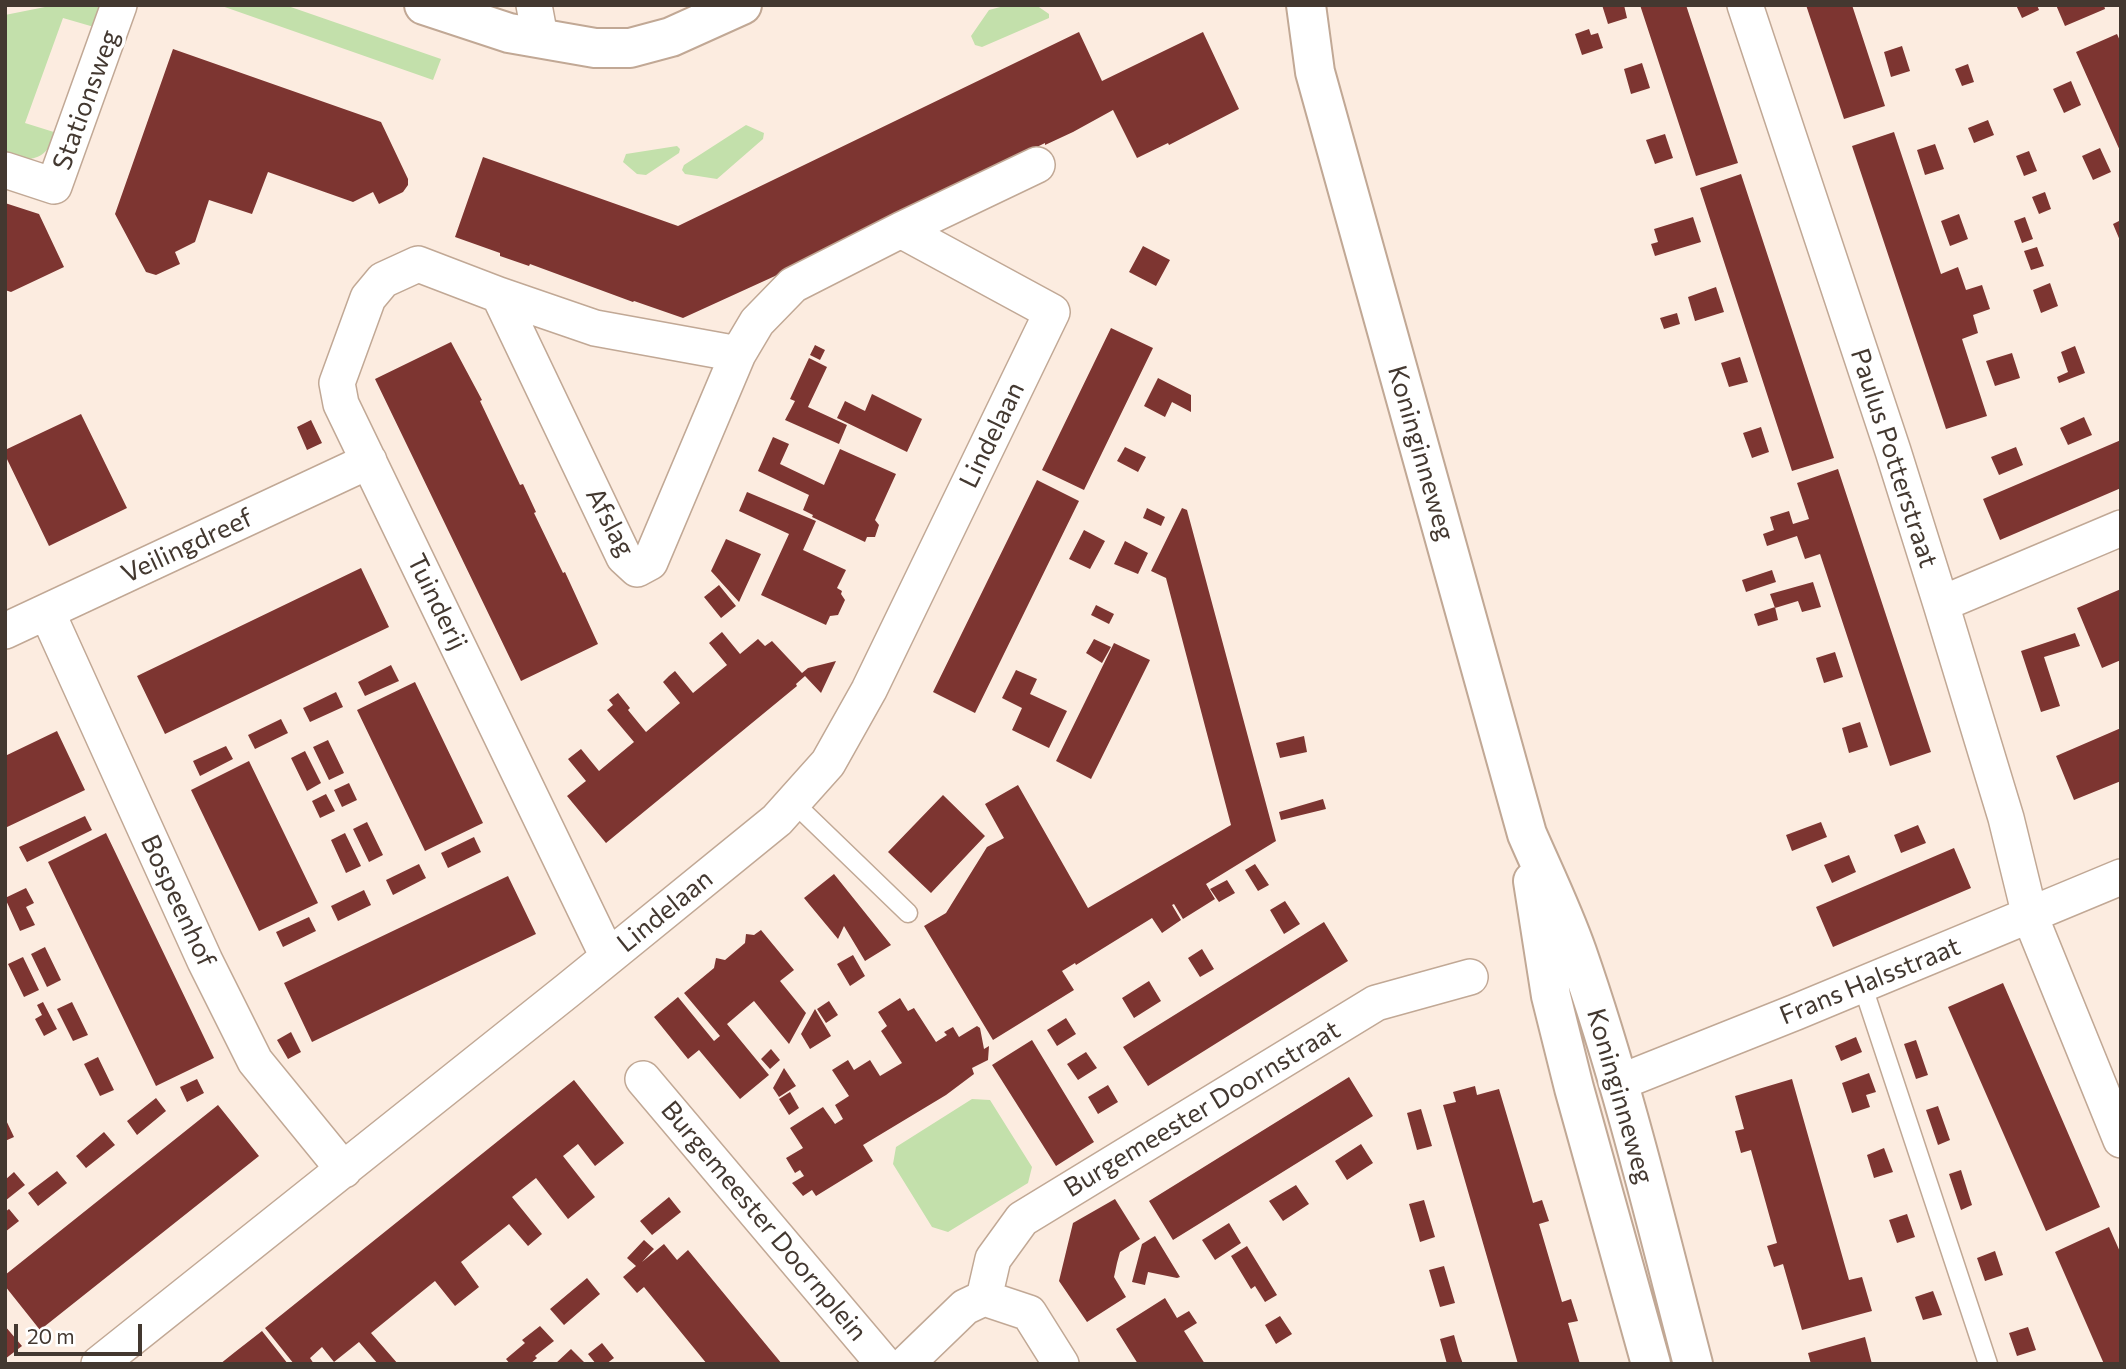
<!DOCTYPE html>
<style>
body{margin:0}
#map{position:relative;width:2126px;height:1369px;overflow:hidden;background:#fcece0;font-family:Commissioner,sans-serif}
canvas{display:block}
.frame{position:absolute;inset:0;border:7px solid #433830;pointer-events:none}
.scale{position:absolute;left:14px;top:1324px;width:128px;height:32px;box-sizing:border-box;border:4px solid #433830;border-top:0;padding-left:9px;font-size:21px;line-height:24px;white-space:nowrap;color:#433830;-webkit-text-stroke:5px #fff;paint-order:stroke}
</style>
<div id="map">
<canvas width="2126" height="1369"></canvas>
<div class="frame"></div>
<div class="scale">20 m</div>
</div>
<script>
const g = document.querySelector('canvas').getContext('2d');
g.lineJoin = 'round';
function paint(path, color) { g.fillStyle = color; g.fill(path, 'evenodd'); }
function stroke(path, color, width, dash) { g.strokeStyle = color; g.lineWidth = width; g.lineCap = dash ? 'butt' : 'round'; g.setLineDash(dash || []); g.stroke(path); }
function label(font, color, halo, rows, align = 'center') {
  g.font = font + ' Commissioner,sans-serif'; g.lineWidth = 7; g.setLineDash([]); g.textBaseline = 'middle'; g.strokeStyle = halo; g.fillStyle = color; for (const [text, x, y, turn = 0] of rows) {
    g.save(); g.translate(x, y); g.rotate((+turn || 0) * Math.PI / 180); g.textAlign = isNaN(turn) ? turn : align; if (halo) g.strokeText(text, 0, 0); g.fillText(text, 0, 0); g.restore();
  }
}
paint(new Path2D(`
 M 55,5 L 102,5 L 94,27 L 63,18 L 25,123 L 57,133 C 46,159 32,164 5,155 L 5,15 Z
 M 219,5 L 285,5 L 441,59 L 433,80 Z
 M 1008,5 L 1036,5 L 1049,14 L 1049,18 L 982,47 L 975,45 L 971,36 L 989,10 Z
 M 746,125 L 764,133 L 763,139 L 717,179 L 685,174 L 682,170 L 684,165 Z
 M 677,146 L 680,149 L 679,153 L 646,175 L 637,174 L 623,162 L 626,154 Z
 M 972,1099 L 990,1100 L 1032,1167 L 1028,1183 L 948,1232 L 932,1227 L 893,1164 L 896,1147 Z`), '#c3e0ab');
paint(new Path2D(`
 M 1602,5 L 1624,5 L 1627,18 L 1608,24 Z
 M 1640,5 L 1686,5 L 1738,163 L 1696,176 Z
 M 1806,5 L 1852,5 L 1885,106 L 1844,119 Z
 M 2016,5 L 2037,5 L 2039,10 L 2022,18 Z
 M 2056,5 L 2104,5 L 2105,9 L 2065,26 Z
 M 1589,29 L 1591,35 L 1598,33 L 1603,48 L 1582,55 L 1575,34 Z
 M 1079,32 L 1102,81 L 1203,32 L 1239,109 L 1169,145 L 1168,143 L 1137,158 L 1113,110 L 1073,132 L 1045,145 L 1045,143 L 785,269 L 786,271 L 683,318 L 634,301 L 633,302 L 530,264 L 529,266 L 500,256 L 500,253 L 455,237 L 483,157 L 678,226 Z
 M 2117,34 L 2121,43 L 2121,153 L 2076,52 Z
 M 1902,46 L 1910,71 L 1891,77 L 1884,52 Z
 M 173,49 L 381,122 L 408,179 L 408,185 L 403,192 L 379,204 L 373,192 L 353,202 L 268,172 L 252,214 L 209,200 L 195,242 L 175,252 L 180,264 L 156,275 L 146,272 L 115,214 Z
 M 1642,63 L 1650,88 L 1631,94 L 1624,69 Z
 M 1968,64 L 1974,82 L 1962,86 L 1955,69 Z
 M 2071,81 L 2081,105 L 2064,113 L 2053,89 Z
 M 1988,120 L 1994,135 L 1974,143 L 1968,128 Z
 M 1894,132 L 1941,274 L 1958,267 L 1966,290 L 1982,285 L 1990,309 L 1973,315 L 1978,333 L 1962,339 L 1987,416 L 1946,429 L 1852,146 Z
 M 1665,134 L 1673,158 L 1655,164 L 1646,140 Z
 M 1935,144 L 1944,169 L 1925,175 L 1917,150 Z
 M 2100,148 L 2111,172 L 2093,180 L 2082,156 Z
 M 2029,151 L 2037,171 L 2024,176 L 2016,156 Z
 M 1741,174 L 1834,458 L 1792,471 L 1700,188 Z
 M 2045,192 L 2051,209 L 2039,214 L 2032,197 Z
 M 5,203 L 39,214 L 64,267 L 11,292 L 5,290 Z
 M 1959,214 L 1968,239 L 1950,246 L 1941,221 Z
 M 1693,217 L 1701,242 L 1655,256 L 1651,244 L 1658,242 L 1654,229 Z
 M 2025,217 L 2033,239 L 2022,243 L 2014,221 Z
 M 2121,220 L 2121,243 L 2113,224 Z
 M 1143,246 L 1170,260 L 1156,286 L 1129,272 Z
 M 2037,247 L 2044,266 L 2031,270 L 2024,251 Z
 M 2050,283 L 2058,306 L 2041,313 L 2033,290 Z
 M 1716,287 L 1724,312 L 1695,321 L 1688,297 Z
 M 1677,313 L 1680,324 L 1664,329 L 1660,318 Z
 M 1111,328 L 1153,348 L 1084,490 L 1042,470 Z
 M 451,342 L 482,400 L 480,401 L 520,485 L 523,484 L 536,512 L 534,513 L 563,573 L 565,572 L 598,644 L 521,681 L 375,379 Z
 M 815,345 L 825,350 L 820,360 L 810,355 Z
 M 2075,346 L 2085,373 L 2059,383 L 2057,377 L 2068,372 L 2061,352 Z
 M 2012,353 L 2020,378 L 1995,386 L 1986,361 Z
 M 1740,357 L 1748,382 L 1729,387 L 1721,363 Z
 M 809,358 L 827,367 L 808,407 L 847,425 L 839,444 L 785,420 L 795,401 L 790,399 Z
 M 1158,378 L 1191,395 L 1191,412 L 1172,402 L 1165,417 L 1144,406 Z
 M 872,394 L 922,419 L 907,452 L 837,418 L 845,401 L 865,411 Z
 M 81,414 L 127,508 L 49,546 L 5,455 L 5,450 Z
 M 2084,417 L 2092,435 L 2068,445 L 2060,428 Z
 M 311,420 L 322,443 L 307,450 L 297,427 Z
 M 1761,427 L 1769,452 L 1752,458 L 1743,433 Z
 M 773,437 L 789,444 L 780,464 L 824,485 L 840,449 L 896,474 L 875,520 L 879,525 L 875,537 L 867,537 L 865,542 L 812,517 L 813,515 L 803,510 L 809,495 L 758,471 Z
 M 2121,440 L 2121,488 L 2000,540 L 1983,499 Z
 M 1125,447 L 1146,457 L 1138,472 L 1117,461 Z
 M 2016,447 L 2023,465 L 1999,475 L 1991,457 Z
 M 1838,469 L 1931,752 L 1890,766 L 1820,554 L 1805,559 L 1797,536 L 1767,546 L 1763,534 L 1774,530 L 1770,517 L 1789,511 L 1793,524 L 1809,519 L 1797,483 Z
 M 1037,480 L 1079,501 L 975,713 L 933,692 Z
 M 747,492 L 816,521 L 803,550 L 846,570 L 837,588 L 842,591 L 841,594 L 845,600 L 838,615 L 830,616 L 826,625 L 761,595 L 789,534 L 739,511 Z
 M 1147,508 L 1165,517 L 1161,526 L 1143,518 Z
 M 1182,508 L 1187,510 L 1276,841 L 1206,884 L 1215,899 L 1183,919 L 1174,904 L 1172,905 L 1181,920 L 1162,933 L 1152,918 L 1076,965 L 1075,963 L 1062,971 L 1074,990 L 993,1040 L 924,926 L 946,913 L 987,847 L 1004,838 L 985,804 L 1018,785 L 1088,908 L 1231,825 L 1166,578 L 1151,571 Z
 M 1084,530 L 1105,541 L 1090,569 L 1069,559 Z
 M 726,539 L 761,554 L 739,602 L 711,571 Z
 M 1125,541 L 1148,553 L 1138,574 L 1114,564 Z
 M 361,568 L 389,627 L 165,734 L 137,676 Z
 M 1772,570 L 1776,582 L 1746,592 L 1742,580 Z
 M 1813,582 L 1821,607 L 1802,612 L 1798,601 L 1775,608 L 1770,594 Z
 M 719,585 L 736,606 L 721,618 L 704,597 Z
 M 2121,589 L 2121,660 L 2102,668 L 2077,608 Z
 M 1096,605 L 1114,614 L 1109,624 L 1091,615 Z
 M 1775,607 L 1778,620 L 1758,626 L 1754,614 Z
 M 722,632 L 740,654 L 758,639 L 765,646 L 772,641 L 802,673 L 808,668 L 836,661 L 821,693 L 805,676 L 796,684 L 797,686 L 606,843 L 567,796 L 586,781 L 568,759 L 581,749 L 599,771 L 634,742 L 607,710 L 613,705 L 609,700 L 618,693 L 630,708 L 628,710 L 646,732 L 680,703 L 663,682 L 669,676 L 675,671 L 693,693 L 727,665 L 709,643 Z
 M 2075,633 L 2080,646 L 2044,657 L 2060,706 L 2041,712 L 2021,651 Z
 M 1094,639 L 1111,647 L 1102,663 L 1086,653 Z
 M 1114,643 L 1150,660 L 1091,779 L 1056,761 Z
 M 1835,652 L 1843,677 L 1824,683 L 1816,658 Z
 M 391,665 L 399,681 L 365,696 L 358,682 Z
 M 1016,670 L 1037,679 L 1030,694 L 1067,711 L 1049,748 L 1012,730 L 1022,708 L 1002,698 Z
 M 415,682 L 483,823 L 425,851 L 357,710 Z
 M 336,692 L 343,707 L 310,722 L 303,708 Z
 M 281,719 L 288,733 L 255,749 L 248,735 Z
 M 1860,722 L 1868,747 L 1849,753 L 1842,728 Z
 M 2121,728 L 2121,781 L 2074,800 L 2056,756 Z
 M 57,731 L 85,790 L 5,828 L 5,756 Z
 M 1304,736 L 1307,752 L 1280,758 L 1276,743 Z
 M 328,740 L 344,773 L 329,780 L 313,747 Z
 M 226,746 L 233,759 L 200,776 L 193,761 Z
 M 305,751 L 321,783 L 307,791 L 291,758 Z
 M 249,761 L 318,903 L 259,931 L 191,790 Z
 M 349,783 L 357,800 L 342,807 L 334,790 Z
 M 326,794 L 335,811 L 320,818 L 312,801 Z
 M 943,795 L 985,836 L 931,893 L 888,852 Z
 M 1323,799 L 1326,809 L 1281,820 L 1279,812 Z
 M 85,816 L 92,830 L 27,862 L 19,847 Z
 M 367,822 L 383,855 L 369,862 L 353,829 Z
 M 1821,822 L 1827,837 L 1792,851 L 1786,835 Z
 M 1918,825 L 1926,843 L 1901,853 L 1894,835 Z
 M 106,833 L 214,1058 L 156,1086 L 48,862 Z
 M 345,833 L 361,866 L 346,873 L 331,840 Z
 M 474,837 L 481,852 L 448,868 L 441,853 Z
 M 1954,848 L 1971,888 L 1833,947 L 1816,907 Z
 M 1849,855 L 1856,872 L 1832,883 L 1824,865 Z
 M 419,864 L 426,878 L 393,895 L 386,880 Z
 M 1255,864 L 1269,885 L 1258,891 L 1245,870 Z
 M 834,874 L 891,945 L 865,961 L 844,926 L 838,939 L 804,898 Z
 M 508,876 L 536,934 L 312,1042 L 284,983 Z
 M 1227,880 L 1235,893 L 1219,902 L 1210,889 Z
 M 26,888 L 34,903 L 26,907 L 35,925 L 20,931 L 5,898 Z
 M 364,890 L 371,905 L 338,921 L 331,906 Z
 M 1285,901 L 1300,924 L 1284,934 L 1270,910 Z
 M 309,917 L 316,931 L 283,947 L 276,932 Z
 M 1324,922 L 1348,961 L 1148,1086 L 1123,1047 Z
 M 761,930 L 794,970 L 780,981 L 806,1013 L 789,1044 L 754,1001 L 727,1024 L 769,1075 L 740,1099 L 699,1050 L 688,1059 L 654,1017 L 678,997 L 714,1041 L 720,1036 L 684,993 L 714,968 L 716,958 L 725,960 L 745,943 L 746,934 L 754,935 Z
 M 45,947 L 61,980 L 47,987 L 31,954 Z
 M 1202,949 L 1214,969 L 1200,977 L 1188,958 Z
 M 853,955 L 865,976 L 850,986 L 837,964 Z
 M 23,957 L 39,990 L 24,997 L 8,964 Z
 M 1149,981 L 1161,1001 L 1134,1018 L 1122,998 Z
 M 2003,983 L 2100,1207 L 2046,1231 L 1948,1007 Z
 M 900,998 L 908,1011 L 914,1008 L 936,1042 L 947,1035 L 944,1032 L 953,1027 L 959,1037 L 977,1026 L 980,1028 L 984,1049 L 989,1046 L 988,1060 L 972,1068 L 974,1074 L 946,1095 L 863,1145 L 873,1161 L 816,1196 L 812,1190 L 803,1196 L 792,1183 L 804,1176 L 800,1170 L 795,1173 L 786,1158 L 803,1148 L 790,1128 L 823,1107 L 835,1124 L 843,1119 L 835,1105 L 849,1096 L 832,1070 L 848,1060 L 854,1070 L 870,1060 L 880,1076 L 902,1063 L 881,1031 L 887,1026 L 878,1012 Z
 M 829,1001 L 838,1015 L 826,1023 L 817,1009 Z
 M 43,1002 L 57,1029 L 44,1036 L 35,1019 L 42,1015 L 37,1005 Z
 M 72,1002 L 88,1035 L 73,1041 L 57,1009 Z
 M 815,1009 L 831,1036 L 810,1049 L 801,1034 Z
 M 1066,1018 L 1076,1034 L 1057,1046 L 1047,1030 Z
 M 291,1032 L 301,1052 L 288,1059 L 277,1040 Z
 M 1856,1037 L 1862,1052 L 1841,1061 L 1835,1046 Z
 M 1032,1040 L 1094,1142 L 1056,1166 L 992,1065 Z
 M 1916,1040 L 1928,1075 L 1916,1079 L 1904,1044 Z
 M 771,1049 L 780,1060 L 770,1069 L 761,1059 Z
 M 1086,1052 L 1097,1068 L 1078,1080 L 1067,1064 Z
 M 98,1057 L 114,1090 L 100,1096 L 84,1064 Z
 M 784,1068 L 796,1086 L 779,1097 L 773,1088 Z
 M 1869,1073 L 1876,1092 L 1866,1095 L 1870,1107 L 1852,1113 L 1842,1083 Z
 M 1349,1077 L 1373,1116 L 1173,1240 L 1149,1201 Z
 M 197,1079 L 204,1093 L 187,1102 L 180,1087 Z
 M 1792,1079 L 1849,1280 L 1862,1277 L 1872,1311 L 1802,1330 L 1783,1264 L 1774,1267 L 1767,1246 L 1777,1243 L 1751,1150 L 1741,1153 L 1735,1131 L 1744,1129 L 1735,1096 Z
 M 574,1080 L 624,1143 L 595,1166 L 578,1144 L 563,1156 L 595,1197 L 568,1219 L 536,1178 L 512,1197 L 542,1234 L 528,1246 L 509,1224 L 461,1262 L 479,1287 L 455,1306 L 435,1281 L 371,1333 L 398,1364 L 378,1364 L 359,1342 L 334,1362 L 322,1347 L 310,1358 L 314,1364 L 294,1364 L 265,1328 Z
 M 1108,1085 L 1118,1102 L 1098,1114 L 1088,1097 Z
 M 1475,1086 L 1477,1095 L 1499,1089 L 1533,1203 L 1542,1200 L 1549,1221 L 1539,1224 L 1562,1302 L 1571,1299 L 1578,1321 L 1568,1323 L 1580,1364 L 1518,1364 L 1443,1105 L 1456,1102 L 1453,1092 Z
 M 790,1092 L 799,1108 L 789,1115 L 779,1099 Z
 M 156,1098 L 166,1111 L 137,1135 L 127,1121 Z
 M 218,1105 L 259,1156 L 40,1330 L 5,1286 L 5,1275 Z
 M 1938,1106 L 1950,1140 L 1938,1145 L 1926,1110 Z
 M 1421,1109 L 1432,1146 L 1417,1150 L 1407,1113 Z
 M 5,1118 L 14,1137 L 5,1141 Z
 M 104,1132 L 115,1145 L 86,1168 L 76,1156 Z
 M 1361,1144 L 1373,1163 L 1347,1180 L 1335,1161 Z
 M 1884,1148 L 1893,1172 L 1874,1178 L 1867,1155 Z
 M 1961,1170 L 1972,1205 L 1961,1210 L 1949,1174 Z
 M 57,1171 L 67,1183 L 38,1206 L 28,1193 Z
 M 14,1172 L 25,1185 L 5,1201 L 5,1180 Z
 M 1296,1185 L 1309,1204 L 1283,1221 L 1269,1201 Z
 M 669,1197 L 681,1212 L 652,1235 L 640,1221 Z
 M 1115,1199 L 1140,1239 L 1120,1252 L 1117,1263 L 1114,1277 L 1126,1297 L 1087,1322 L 1059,1281 L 1073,1223 Z
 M 1424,1200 L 1435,1237 L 1420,1242 L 1409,1204 Z
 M 9,1209 L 19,1221 L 5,1232 L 5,1212 Z
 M 1907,1214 L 1915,1237 L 1897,1243 L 1889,1220 Z
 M 1229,1223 L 1241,1243 L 1215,1260 L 1202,1240 Z
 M 2109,1227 L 2121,1254 L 2121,1364 L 2104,1364 L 2055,1252 Z
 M 1155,1236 L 1180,1277 L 1177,1278 L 1148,1272 L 1145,1285 L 1132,1282 L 1142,1244 Z
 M 644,1240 L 654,1249 L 642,1262 L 664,1244 L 677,1260 L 688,1250 L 782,1364 L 707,1364 L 644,1287 L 637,1293 L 623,1277 L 636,1266 L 627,1258 Z
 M 1247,1246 L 1277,1295 L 1265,1302 L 1255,1286 L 1251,1289 L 1231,1256 Z
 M 1995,1251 L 2003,1275 L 1985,1281 L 1977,1258 Z
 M 1444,1266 L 1455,1303 L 1440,1307 L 1429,1270 Z
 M 587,1278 L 600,1294 L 564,1325 L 550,1309 Z
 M 1933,1291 L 1942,1315 L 1923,1320 L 1915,1297 Z
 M 1165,1298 L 1177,1318 L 1189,1311 L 1197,1323 L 1184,1331 L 1205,1364 L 1138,1364 L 1116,1329 Z
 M 1280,1316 L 1292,1334 L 1276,1344 L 1265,1325 Z
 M 5,1326 L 22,1346 L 5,1359 Z
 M 540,1326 L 554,1341 L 535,1356 L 537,1358 L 530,1364 L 510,1364 L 506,1359 L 525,1343 L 522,1340 Z
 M 2028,1327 L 2036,1350 L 2017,1356 L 2009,1333 Z
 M 262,1331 L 288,1364 L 220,1364 L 235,1352 Z
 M 1454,1335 L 1459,1353 L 1463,1364 L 1447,1364 L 1445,1357 L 1440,1339 Z
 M 1865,1337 L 1872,1364 L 1811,1364 L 1808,1353 Z
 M 602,1343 L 614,1358 L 606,1364 L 596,1364 L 588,1354 Z
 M 571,1349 L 586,1364 L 555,1364 Z`), '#7d3531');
const lane = new Path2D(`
 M 793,802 L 908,913
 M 1862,984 L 1988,1364`);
const street = new Path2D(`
 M 534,5 L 540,37
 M 1745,5 L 1893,451 L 1941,604 L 2006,818 L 2030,916 L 2121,1140
 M 5,170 L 54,186 L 119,5
 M 901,230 L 1037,165
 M 499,295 L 624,557 L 637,569 L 650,562 L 738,354
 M 1941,604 L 2121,528
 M 47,612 L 205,961 L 255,1061 L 344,1170
 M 5,631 L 369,461
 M 643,1079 L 884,1364
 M 1618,1083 L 1796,1012 L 2121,877
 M 984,1298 L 993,1259 L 1022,1219 L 1376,1003 L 1470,977
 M 984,1298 L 1029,1313 L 1061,1364
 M 99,1364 L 568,990 L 777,820 L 828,763 L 869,690 L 1052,312 L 901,230 L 793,285 L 757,322 L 738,354 L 595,328 L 499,295 L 418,264 L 383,280 L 368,298 L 337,383 L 341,404 L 608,957
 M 906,1364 L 965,1307 L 984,1298`);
const secondary = new Path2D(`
 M 424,5 L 509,33 L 595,48 L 630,48 L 671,37 L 742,5
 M 1306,5 L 1315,72 L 1527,834 C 1544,873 1563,912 1577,952 C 1624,1087 1657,1226 1693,1364
 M 1533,881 L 1551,996 L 1574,1088 L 1651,1364`);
stroke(lane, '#c1a895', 21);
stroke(street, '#c1a895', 38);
stroke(secondary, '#c1a895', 42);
stroke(lane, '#fff', 18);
stroke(street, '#fff', 35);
stroke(secondary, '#fff', 38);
label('26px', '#433830', '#fff', [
 ["Stationsweg",86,100,-70],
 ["Lindelaan",992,435,-64],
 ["Koninginneweg",1421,453,74],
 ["Paulus Potterstraat",1894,458,72],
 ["Afslag",610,522,62],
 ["Veilingdreef",187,546,-25],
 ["Tuinderij",437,602,64],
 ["Bospeenhof",178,901,65],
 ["Lindelaan",665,911,-39],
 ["Frans Halsstraat",1870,981,-22],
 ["Koninginneweg",1620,1096,74],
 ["Burgemeester Doornstraat",1202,1109,-31],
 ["Burgemeester Doornplein",764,1221,50]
]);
</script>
